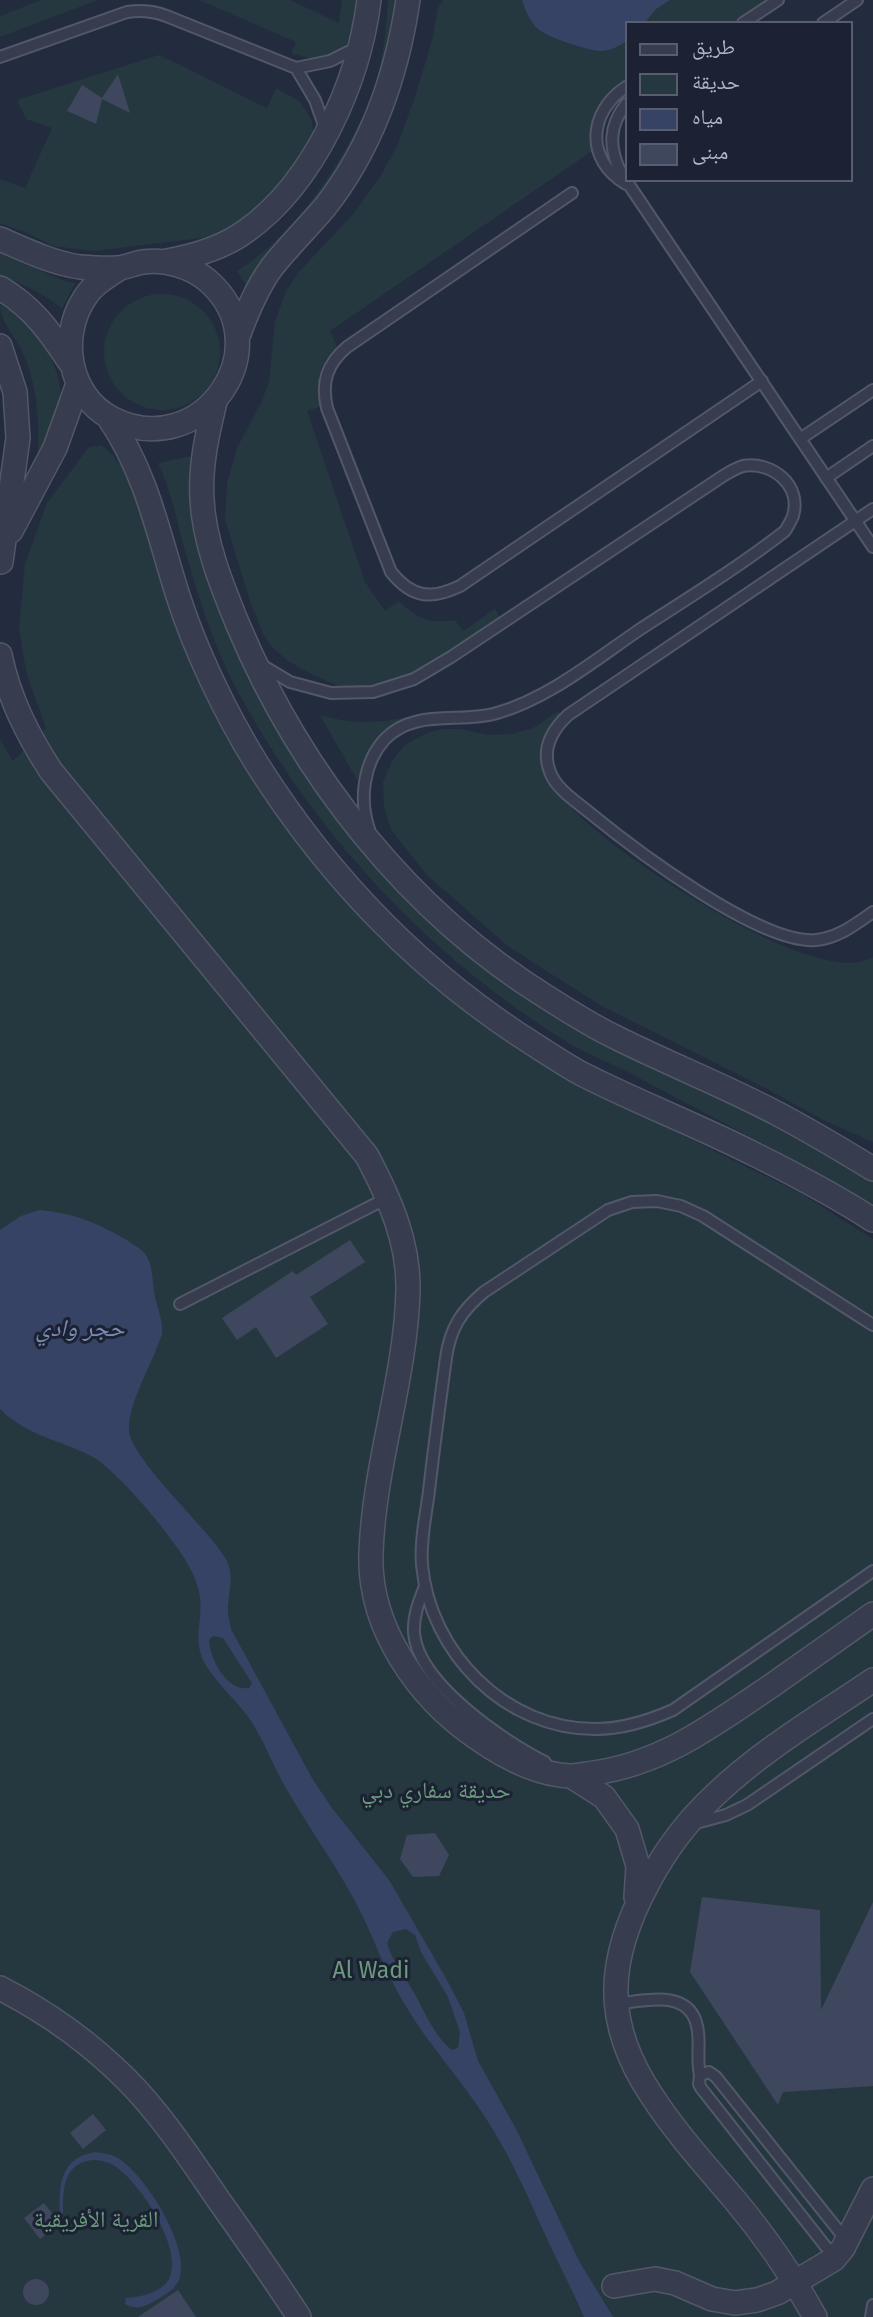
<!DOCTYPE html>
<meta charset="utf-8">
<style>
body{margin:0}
#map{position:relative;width:873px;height:2317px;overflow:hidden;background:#232b3e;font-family:"Fira Sans","Noto Naskh Arabic",sans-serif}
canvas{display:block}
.legend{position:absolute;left:625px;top:21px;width:228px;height:161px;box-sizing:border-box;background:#1c2233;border:2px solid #585e6f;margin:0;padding:9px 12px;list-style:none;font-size:21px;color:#b3b8c9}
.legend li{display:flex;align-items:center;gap:14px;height:35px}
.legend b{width:35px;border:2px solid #585e6f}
</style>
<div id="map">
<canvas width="873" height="2317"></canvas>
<ul class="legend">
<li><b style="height:9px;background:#373d4e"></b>طريق</li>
<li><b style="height:19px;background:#25383f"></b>حديقة</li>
<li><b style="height:19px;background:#364365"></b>مياه</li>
<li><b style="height:19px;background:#3f475e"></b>مبنى</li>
</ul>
</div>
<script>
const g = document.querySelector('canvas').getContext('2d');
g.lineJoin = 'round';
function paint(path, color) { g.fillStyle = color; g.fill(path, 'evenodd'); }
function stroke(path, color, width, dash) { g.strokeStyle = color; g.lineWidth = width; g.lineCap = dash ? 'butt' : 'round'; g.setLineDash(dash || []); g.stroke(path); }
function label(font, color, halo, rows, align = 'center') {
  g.font = font + ' "Fira Sans","Noto Naskh Arabic",sans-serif'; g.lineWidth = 6; g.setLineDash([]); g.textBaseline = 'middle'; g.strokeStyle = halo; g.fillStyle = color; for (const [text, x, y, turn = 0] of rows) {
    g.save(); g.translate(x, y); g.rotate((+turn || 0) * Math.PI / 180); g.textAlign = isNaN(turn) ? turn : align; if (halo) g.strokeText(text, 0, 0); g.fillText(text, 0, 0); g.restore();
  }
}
paint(new Path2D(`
 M 41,0 L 98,0 L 0,37 L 0,16 Z
 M 199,0 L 290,0 L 339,23 L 342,0 L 356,0 C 351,46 345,71 291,53 L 296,42 Z
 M 388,0 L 406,0 L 372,135 L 249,290 L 237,271 C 294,236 344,162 370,100 C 382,70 386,32 388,0 Z
 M 443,0 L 522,0 C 525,10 530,22 538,29 C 546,37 589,51 601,51 C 609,51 621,46 626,41 L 626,97 L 605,111 L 595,149 L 330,331 L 337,346 C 316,370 316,374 325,405 L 307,411 L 365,582 L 385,611 L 399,601 C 417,619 429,624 455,620 L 463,631 L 495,609 L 503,622 L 385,691 L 348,690 L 313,675 L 288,661 L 272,647 L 263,634 L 250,601 L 225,520 L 227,483 L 237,448 L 262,401 L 269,381 L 275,322 L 286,291 L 298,273 L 353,214 L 378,180 L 397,146 L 414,100 L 432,41 L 438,8 Z
 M 670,0 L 770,0 L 736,23 L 645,23 L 655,10 Z
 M 159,55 L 267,108 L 276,88 L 299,101 L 312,120 L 314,141 L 303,166 L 249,222 L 218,236 L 94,251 L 53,246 L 27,233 L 0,223 L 0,179 L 25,188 L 52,128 L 26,119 L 17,100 Z
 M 0,253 L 67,282 L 75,283 L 62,309 C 45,293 21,284 0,275 Z
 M104 352a58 58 0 1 1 116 0a58 58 0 1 1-116 0Z
 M 0,305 L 19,315 L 45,343 L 58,376 L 63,407 L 37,468 C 40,427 39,387 21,349 C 14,335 0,321 0,305 Z
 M 101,445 L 113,455 L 129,478 L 152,545 L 171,611 L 197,675 L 340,892 L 375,934 L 482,1023 L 594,1092 L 802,1194 L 873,1239 L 873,2317 L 0,2317 L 0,740 L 13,761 L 46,728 L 26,672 L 19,627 L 25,564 L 47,503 L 89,447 Z
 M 192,456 L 192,491 L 226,613 L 384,865 L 610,1045 L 817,1146 L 873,1179 L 873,1204 C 793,1158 711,1117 630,1073 C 611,1063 591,1056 572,1045 C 430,958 318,838 238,692 C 214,648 199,598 185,551 C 177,521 171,491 158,463 Z
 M 559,711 L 566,721 C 556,728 542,734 541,747 C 541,751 544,757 546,762 C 552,778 561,795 572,808 C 611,852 819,993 873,957 L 873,1142 L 825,1121 L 767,1089 L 600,1005 L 509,947 L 427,875 L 391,830 L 384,806 L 383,782 L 392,761 L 405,745 L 429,732 L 444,729 L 461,729 L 487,735 L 512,734 L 533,728 Z
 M 320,715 C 354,724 369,724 404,718 C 378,739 370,750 357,780 Z`), '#25383f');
paint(new Path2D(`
 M 522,0 L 670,0 L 655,10 L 645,23 L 626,23 L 626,41 C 621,46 609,51 601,51 C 589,51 546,37 538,29 C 530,22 525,10 522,0 Z
 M 39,1210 C 71,1212 97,1223 125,1239 C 132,1244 141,1248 146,1255 C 154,1267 152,1284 155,1297 C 158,1311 163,1320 162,1334 C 154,1360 128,1403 129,1429 C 129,1459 210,1529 227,1561 C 235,1577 227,1597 228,1614 C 229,1619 230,1624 231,1629 L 313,1780 L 332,1808 L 389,1880 L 447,1980 L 464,2013 L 478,2061 L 516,2129 L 579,2261 L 613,2317 L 584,2317 C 573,2291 560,2267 548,2241 C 529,2199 510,2155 485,2117 C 461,2079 430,2047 407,2008 C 386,1975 374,1937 356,1903 C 335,1863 308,1827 286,1788 C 274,1767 265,1744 253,1724 C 240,1703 220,1688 207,1667 C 191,1641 203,1624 200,1597 C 197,1575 183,1555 170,1538 C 155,1517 115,1470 93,1457 C 62,1440 28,1437 0,1409 L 0,1230 L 21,1216 ZM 213,1636 L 223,1638 L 252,1683 L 249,1688 C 227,1692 210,1659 209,1640 ZM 406,1929 L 415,1935 L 421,1952 L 448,1997 L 460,2032 L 458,2048 L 452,2050 C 431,2033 424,2008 410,1986 C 401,1971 392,1960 387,1943 L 393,1932 Z
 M 95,2152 C 101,2153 110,2154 116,2157 C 144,2172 192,2248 179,2280 C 174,2291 164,2295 155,2301 C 144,2307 137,2310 125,2304 L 126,2298 C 140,2297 161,2293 169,2279 C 184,2250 142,2187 120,2170 C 106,2158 84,2155 71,2171 C 62,2182 63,2204 63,2218 L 60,2218 C 59,2188 58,2158 95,2152 Z`), '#364365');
paint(new Path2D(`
 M 118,74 L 130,113 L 102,99 L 96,124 L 67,111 L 82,85 L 102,98 Z
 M 350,1240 L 365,1262 L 310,1297 L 328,1324 L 276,1358 L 256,1327 L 237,1340 L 222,1318 L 293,1271 L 296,1275 Z
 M 435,1833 L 449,1855 L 439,1876 L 413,1877 L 400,1859 L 407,1835 Z
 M 702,1897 L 820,1910 L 821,2010 L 873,1902 L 873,2086 L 783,2092 L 778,2105 L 690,1972 Z
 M 93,2114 L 106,2130 L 83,2149 L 70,2133 Z
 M 44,2203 L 60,2223 L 40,2239 L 24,2218 Z
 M23 2292a13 13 0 1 1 26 0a13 13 0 1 1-26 0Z
 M 178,2290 L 196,2317 L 138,2317 Z`), '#3f475e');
const lane = new Path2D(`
 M 743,23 L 778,0
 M 823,23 L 857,0
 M 0,57 L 127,12 C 143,10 154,11 169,17 L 296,68 L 330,61 L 356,48
 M 296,68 L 315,100 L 325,128
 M 626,104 C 608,127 609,148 621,173 L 873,547
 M 626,184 C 585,160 588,112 626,87
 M 572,193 L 347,347 C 327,364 321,382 327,408 L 391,572 C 412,598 431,600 460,586 L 762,381
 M 800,439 L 873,390
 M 826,478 L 873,446
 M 873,509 L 568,715 C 552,730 541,749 550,772 C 556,789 577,802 590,813 C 634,849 761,945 816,940 C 838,938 856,924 873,912
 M 260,664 L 290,682 L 331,693 L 373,692 L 414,679 L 451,657 L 723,476 C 730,472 736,468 743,466 C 772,461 802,485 793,516 C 791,521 788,526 785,531 C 739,567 688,598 639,630 C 595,660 549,698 497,713 C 460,724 415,708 385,739 C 363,763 359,800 369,829
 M 180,1304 L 389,1197
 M 873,1325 L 703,1216 L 681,1206 L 657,1201 L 632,1202 L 608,1210 L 484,1292 C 461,1311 450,1329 446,1358 C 440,1402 434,1447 429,1491 C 426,1515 420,1540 422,1565 C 430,1653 506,1730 596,1729 C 623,1729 648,1721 673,1710 L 873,1571
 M 425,1586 C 419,1601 413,1616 414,1633 C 418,1683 503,1741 545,1762
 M 696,1823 L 726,1815 L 747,1805 L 873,1719
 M 616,2004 C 643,2001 689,1988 697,2026 C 701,2042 696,2058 700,2075
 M 709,2072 L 716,2077 L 842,2235 L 845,2244 L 839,2251 L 830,2251 L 826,2247 L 701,2088 L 699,2084 L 700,2075 Z
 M 871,2317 L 873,2305`);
const street = new Path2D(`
 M 0,239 C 26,250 52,263 80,267 C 92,268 105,269 117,268 C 126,268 134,263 143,262 C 165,259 190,266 207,280 C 284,346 201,465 111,418 C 69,396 59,338 84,299 C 92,285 106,277 120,268
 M 167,261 C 195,256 223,248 246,231 C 315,182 359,81 369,0
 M 0,288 C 32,307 49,330 69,361
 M 237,339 C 246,314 256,289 272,267 C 289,246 308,227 325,207 C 372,147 397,74 408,0
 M 0,346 L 15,392 L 18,438 L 1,562
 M 215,402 C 207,435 200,466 202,499 C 204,542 222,586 238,625 C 301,775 409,912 548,998 C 570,1012 592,1026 615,1037 C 669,1064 725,1086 778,1114 C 810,1131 842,1150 873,1169
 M 109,418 C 147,474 158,533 178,596 C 196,652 226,714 257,764 C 329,878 423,975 538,1047 C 552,1056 567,1066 582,1074 C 639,1103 699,1126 756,1155 C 796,1175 836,1196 873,1220
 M 11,531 L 55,448 L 78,384
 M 0,655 C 9,698 27,734 51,771 L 367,1156 C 389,1198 409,1241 408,1290 C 406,1378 374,1464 371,1553 C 368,1627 418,1698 477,1738 C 504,1757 538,1775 571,1776 C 578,1776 586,1774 593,1773 C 662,1764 715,1724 771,1686 C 805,1662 839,1638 873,1614
 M 571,1776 L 604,1797 L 627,1829 L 638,1866 L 636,1897
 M 0,1988 C 45,2011 90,2043 126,2079 C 162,2115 191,2160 220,2202 C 247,2240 274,2278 299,2317
 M 614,2286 L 655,2279 L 675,2283 L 712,2299 L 735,2303 L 757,2300 L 777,2293 L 834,2259 L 843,2248 L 873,2189
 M 815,2317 C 792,2275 765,2236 734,2199 C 706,2166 676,2133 652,2096 C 602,2022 607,1959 648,1883 C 665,1851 688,1820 715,1795 C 762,1750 820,1716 873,1680`);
stroke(lane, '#525869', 14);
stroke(street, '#525869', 26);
stroke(lane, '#373d4e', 10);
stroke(street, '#373d4e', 23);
label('23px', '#6a9a7c', '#1c2233', [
 ["حديقة سفاري دبي",436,1792],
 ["Al Wadi",371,1972],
 ["القرية الأفريقية",96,2221]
]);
label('italic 24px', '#7a8ab2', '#1c2233', [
 ["حجر وادي",80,1329]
]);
</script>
